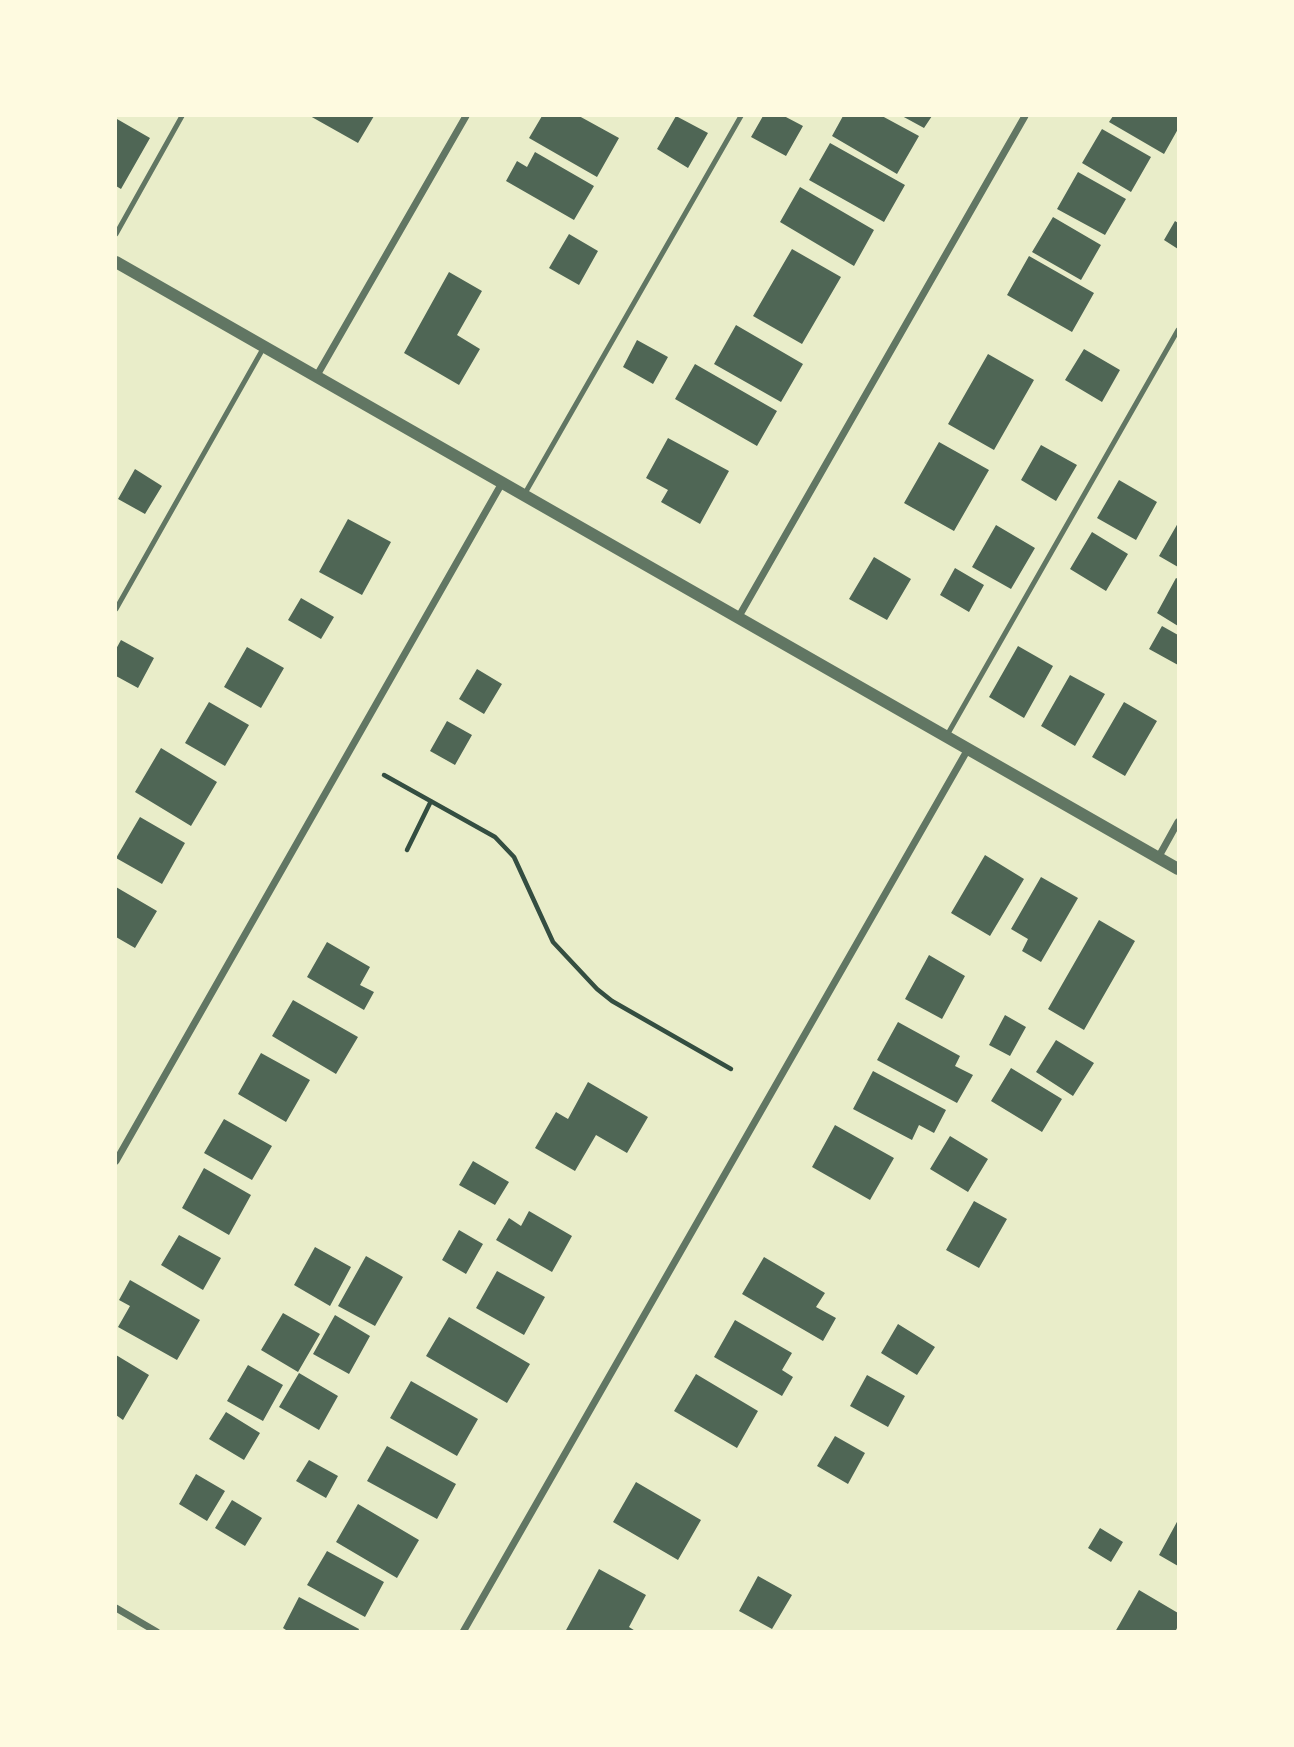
<!DOCTYPE html>
<style>
body{margin:0}
#map{position:relative;width:1294px;height:1747px;overflow:hidden;background:#e9edc9;font-family:"Roboto Serif",serif}
canvas{display:block}
.frame{position:absolute;inset:0;border:117px solid #fefae0;pointer-events:none}
</style>
<div id="map">
<canvas width="1294" height="1747"></canvas>
<div class="frame"></div>
</div>
<script>
const g = document.querySelector('canvas').getContext('2d');
g.lineJoin = 'round';
function paint(path, color) { g.fillStyle = color; g.fill(path, 'evenodd'); }
function stroke(path, color, width, dash) { g.strokeStyle = color; g.lineWidth = width; g.lineCap = dash ? 'butt' : 'round'; g.setLineDash(dash || []); g.stroke(path); }
paint(new Path2D(`
 M 310,116 L 374,116 L 358,143 Z
 M 542,116 L 579,116 L 619,138 L 597,177 L 529,138 Z
 M 676,116 L 708,133 L 688,168 L 657,149 Z
 M 763,116 L 784,116 L 803,126 L 786,156 L 751,137 Z
 M 843,116 L 882,116 L 919,136 L 897,174 L 832,136 Z
 M 902,116 L 932,116 L 924,128 Z
 M 1113,116 L 1178,116 L 1178,129 L 1164,154 L 1109,122 Z
 M 117,119 L 150,138 L 121,189 L 116,186 Z
 M 1102,129 L 1151,157 L 1131,192 L 1082,163 Z
 M 830,143 L 905,185 L 884,222 L 809,180 Z
 M 535,152 L 594,186 L 574,220 L 506,181 L 517,161 L 527,167 Z
 M 1078,172 L 1126,199 L 1105,235 L 1057,209 Z
 M 800,187 L 874,230 L 854,266 L 780,222 Z
 M 1053,217 L 1101,245 L 1081,280 L 1032,252 Z
 M 1175,221 L 1178,223 L 1178,249 L 1164,240 Z
 M 569,234 L 598,251 L 579,285 L 549,268 Z
 M 792,249 L 841,277 L 802,344 L 753,316 Z
 M 1029,256 L 1094,293 L 1072,332 L 1007,295 Z
 M 449,272 L 482,291 L 457,335 L 480,349 L 459,385 L 404,353 Z
 M 736,325 L 803,364 L 781,402 L 714,364 Z
 M 637,340 L 668,357 L 653,384 L 623,367 Z
 M 1084,349 L 1120,370 L 1102,402 L 1065,380 Z
 M 988,354 L 1034,380 L 994,450 L 948,424 Z
 M 695,364 L 777,411 L 757,446 L 675,399 Z
 M 668,438 L 729,471 L 700,524 L 661,502 L 668,490 L 646,478 Z
 M 939,442 L 989,470 L 954,531 L 904,503 Z
 M 1041,445 L 1077,465 L 1056,501 L 1021,480 Z
 M 135,469 L 162,486 L 145,514 L 118,499 Z
 M 1119,480 L 1157,502 L 1136,540 L 1097,518 Z
 M 348,519 L 391,542 L 362,595 L 319,572 Z
 M 1178,523 L 1178,567 L 1159,556 Z
 M 996,525 L 1035,548 L 1011,589 L 972,567 Z
 M 1092,532 L 1128,554 L 1106,591 L 1070,569 Z
 M 874,557 L 911,579 L 887,620 L 849,599 Z
 M 955,568 L 984,585 L 969,612 L 940,595 Z
 M 1176,578 L 1178,579 L 1178,626 L 1157,613 Z
 M 301,598 L 334,617 L 321,639 L 288,620 Z
 M 1162,626 L 1178,635 L 1178,665 L 1149,649 Z
 M 121,640 L 154,658 L 138,688 L 116,676 L 116,649 Z
 M 1018,646 L 1053,666 L 1024,718 L 989,697 Z
 M 247,647 L 284,668 L 261,708 L 224,687 Z
 M 477,669 L 502,684 L 484,714 L 459,699 Z
 M 1070,675 L 1105,694 L 1075,746 L 1041,726 Z
 M 209,702 L 249,725 L 225,766 L 185,743 Z
 M 1124,702 L 1157,721 L 1125,776 L 1092,757 Z
 M 447,721 L 472,735 L 455,765 L 430,751 Z
 M 161,748 L 217,782 L 191,826 L 135,792 Z
 M 140,817 L 185,843 L 162,884 L 116,858 Z
 M 985,855 L 1024,879 L 990,936 L 951,913 Z
 M 1041,877 L 1078,898 L 1041,962 L 1022,951 L 1028,939 L 1011,929 Z
 M 116,887 L 157,911 L 135,948 L 116,937 Z
 M 1099,920 L 1135,941 L 1084,1030 L 1048,1009 Z
 M 327,942 L 370,967 L 360,985 L 374,992 L 364,1010 L 307,977 Z
 M 929,955 L 965,976 L 942,1019 L 905,999 Z
 M 293,1000 L 358,1037 L 336,1074 L 272,1036 Z
 M 1005,1015 L 1026,1027 L 1010,1056 L 989,1045 Z
 M 898,1022 L 960,1056 L 955,1066 L 973,1075 L 957,1103 L 877,1060 Z
 M 1056,1040 L 1094,1063 L 1073,1096 L 1036,1072 Z
 M 261,1053 L 310,1080 L 286,1122 L 238,1094 Z
 M 1011,1068 L 1062,1099 L 1042,1132 L 991,1101 Z
 M 873,1071 L 946,1110 L 934,1133 L 919,1125 L 912,1140 L 853,1109 Z
 M 588,1082 L 648,1117 L 627,1153 L 596,1135 L 575,1171 L 535,1148 L 556,1112 L 568,1119 Z
 M 224,1119 L 272,1146 L 252,1180 L 204,1153 Z
 M 835,1125 L 894,1158 L 870,1200 L 812,1167 Z
 M 950,1136 L 988,1159 L 968,1192 L 930,1169 Z
 M 473,1161 L 509,1182 L 495,1205 L 459,1185 Z
 M 204,1168 L 251,1195 L 229,1235 L 182,1208 Z
 M 974,1201 L 1007,1219 L 979,1268 L 946,1250 Z
 M 529,1211 L 572,1236 L 552,1272 L 496,1240 L 509,1218 L 521,1226 Z
 M 459,1230 L 483,1244 L 466,1274 L 442,1260 Z
 M 179,1235 L 221,1258 L 203,1290 L 161,1265 Z
 M 315,1247 L 351,1267 L 330,1306 L 294,1285 Z
 M 366,1256 L 403,1277 L 375,1326 L 338,1306 Z
 M 764,1257 L 825,1293 L 816,1307 L 836,1318 L 823,1341 L 742,1294 Z
 M 497,1271 L 545,1297 L 524,1335 L 476,1308 Z
 M 130,1280 L 200,1320 L 177,1360 L 118,1327 L 130,1306 L 119,1300 Z
 M 283,1313 L 320,1334 L 298,1372 L 261,1350 Z
 M 335,1315 L 370,1336 L 349,1374 L 313,1354 Z
 M 449,1317 L 530,1364 L 507,1403 L 426,1356 Z
 M 735,1320 L 792,1353 L 782,1370 L 793,1377 L 782,1396 L 714,1357 Z
 M 898,1324 L 935,1347 L 917,1375 L 881,1353 Z
 M 116,1355 L 149,1375 L 123,1420 L 116,1415 Z
 M 248,1365 L 283,1385 L 263,1421 L 227,1401 Z
 M 299,1373 L 338,1396 L 319,1430 L 279,1407 Z
 M 696,1374 L 758,1411 L 737,1448 L 674,1411 Z
 M 867,1375 L 905,1396 L 888,1427 L 850,1406 Z
 M 411,1381 L 478,1419 L 457,1456 L 390,1418 Z
 M 226,1412 L 260,1433 L 244,1460 L 209,1439 Z
 M 835,1436 L 865,1453 L 848,1484 L 817,1466 Z
 M 387,1446 L 456,1484 L 437,1519 L 367,1481 Z
 M 309,1460 L 338,1476 L 326,1498 L 296,1481 Z
 M 196,1474 L 225,1491 L 207,1521 L 179,1504 Z
 M 636,1482 L 701,1520 L 678,1560 L 613,1522 Z
 M 232,1500 L 262,1518 L 245,1546 L 215,1528 Z
 M 358,1504 L 419,1540 L 397,1578 L 336,1542 Z
 M 1178,1520 L 1178,1566 L 1159,1555 Z
 M 1100,1528 L 1123,1542 L 1111,1562 L 1088,1548 Z
 M 327,1551 L 384,1582 L 365,1617 L 307,1585 Z
 M 599,1569 L 646,1595 L 629,1627 L 637,1632 L 565,1632 Z
 M 758,1576 L 792,1595 L 772,1629 L 739,1611 Z
 M 1139,1590 L 1178,1613 L 1178,1626 L 1175,1632 L 1115,1632 Z
 M 299,1597 L 359,1629 L 358,1632 L 289,1632 L 283,1628 Z`), '#4f6655');
stroke(new Path2D(`
 M 384,775 L 495,837 L 514,857 L 553,942 L 597,989 L 612,1001 L 731,1069
 M 407,850 L 431,801`), '#344e41', 4.5);
stroke(new Path2D(`
 M 116,234 L 182,116
 M 524,495 L 741,116
 M 116,609 L 264,347
 M 946,737 L 1178,330`), '#617663', 5);
stroke(new Path2D(`
 M 316,377 L 466,116
 M 738,618 L 1025,116
 M 1158,858 L 1178,822
 M 116,1161 L 502,483
 M 116,1608 L 157,1632
 M 463,1632 L 968,749`), '#617663', 7);
stroke(new Path2D(`
 M 116,262 L 1178,869`), '#617663', 12);
</script>
